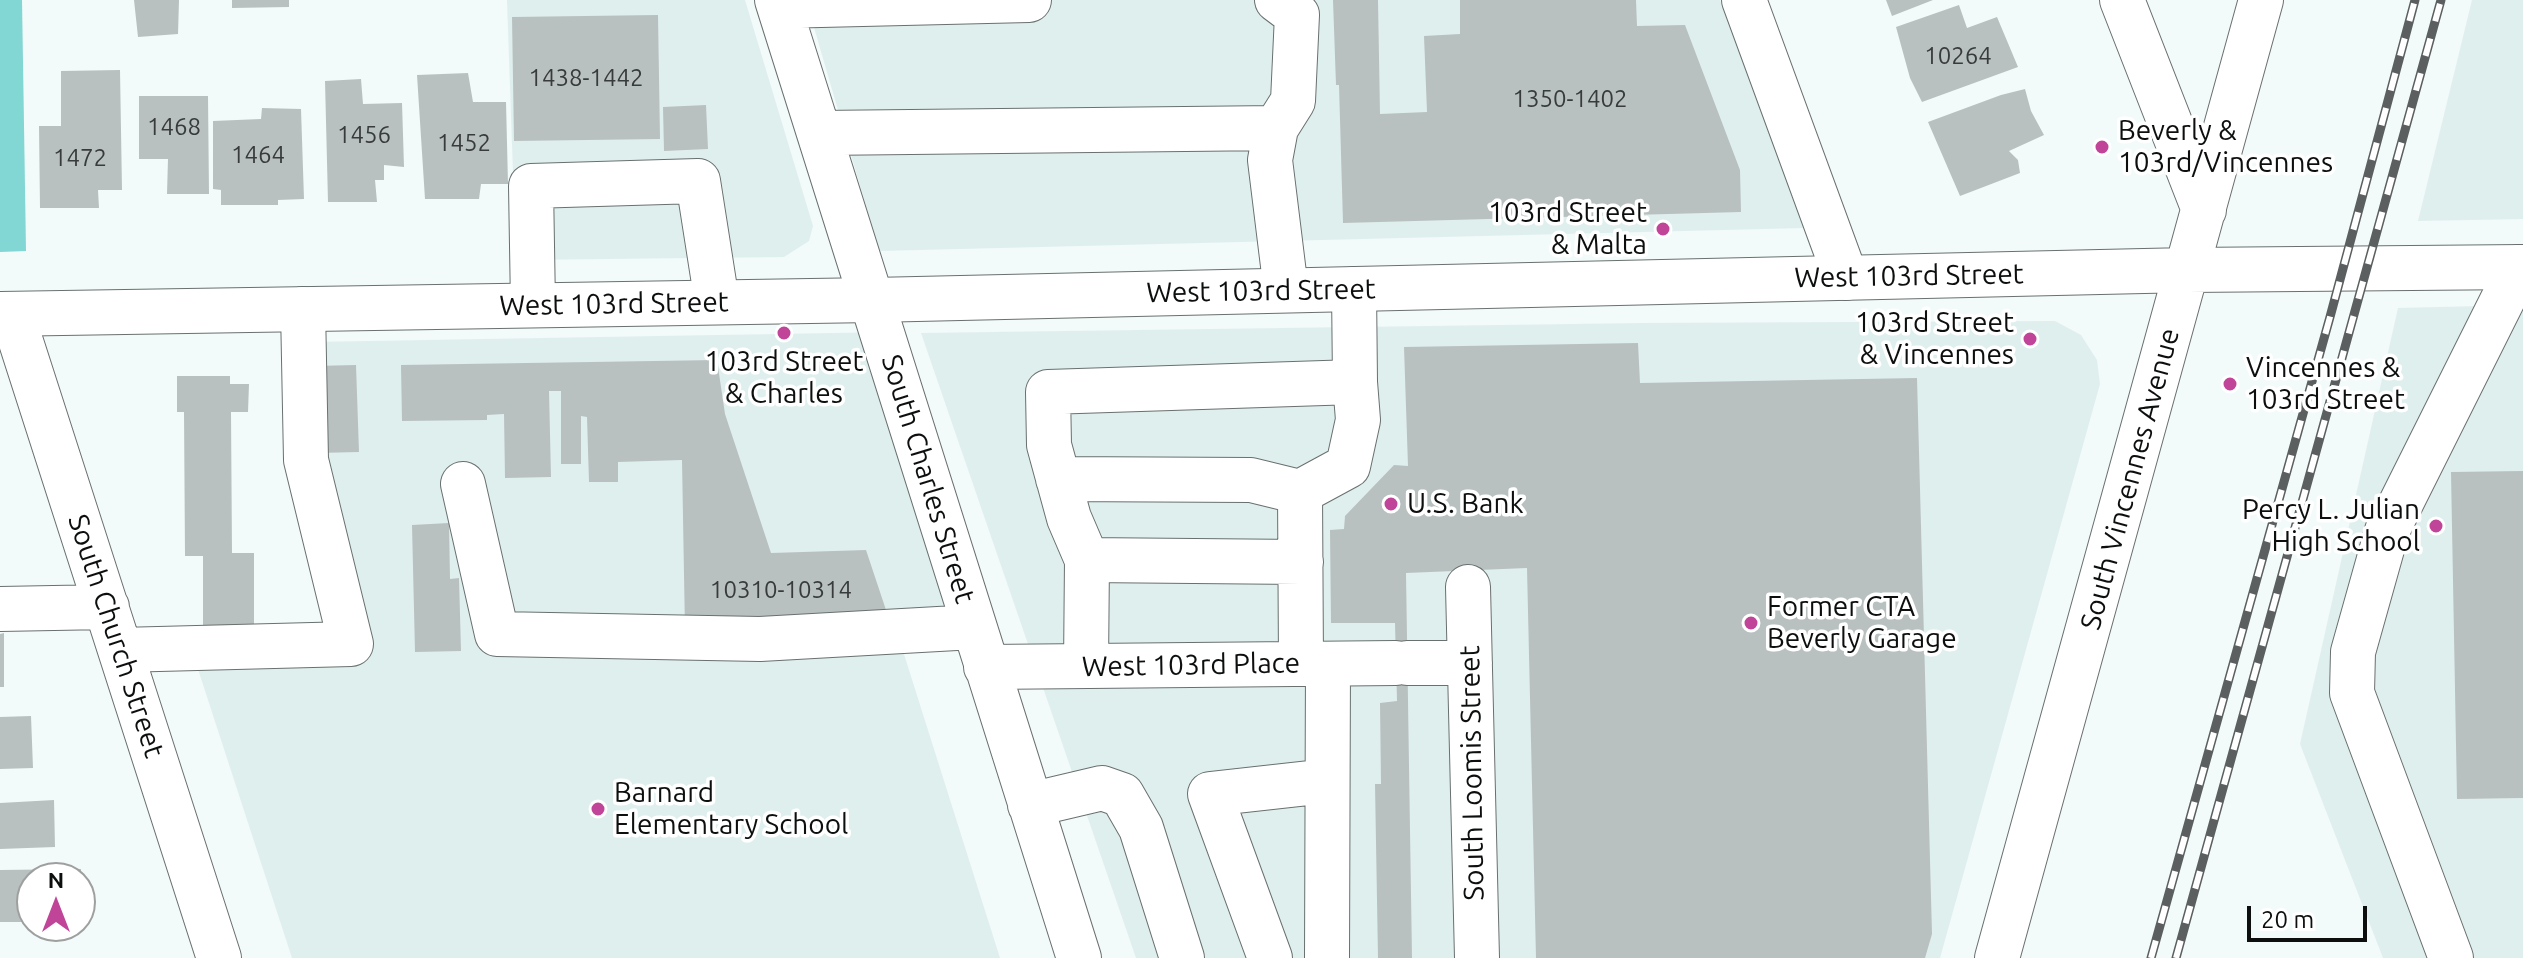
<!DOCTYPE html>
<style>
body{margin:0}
#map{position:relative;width:2523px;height:958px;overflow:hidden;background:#f2fafa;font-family:Ubuntu,sans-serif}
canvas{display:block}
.north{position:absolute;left:16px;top:862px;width:80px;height:80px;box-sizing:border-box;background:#fff;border:2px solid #9e9f9f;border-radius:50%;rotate:0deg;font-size:22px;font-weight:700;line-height:32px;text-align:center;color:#0d0f0f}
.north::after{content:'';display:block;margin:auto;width:28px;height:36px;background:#c04598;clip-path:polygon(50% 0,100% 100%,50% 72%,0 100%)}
.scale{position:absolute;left:2247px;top:906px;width:120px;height:36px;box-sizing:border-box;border:4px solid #0d0f0f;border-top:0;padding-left:10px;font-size:24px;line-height:28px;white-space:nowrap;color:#0d0f0f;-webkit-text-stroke:6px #fff;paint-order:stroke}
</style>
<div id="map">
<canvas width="2523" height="958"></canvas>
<div class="north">N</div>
<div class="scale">20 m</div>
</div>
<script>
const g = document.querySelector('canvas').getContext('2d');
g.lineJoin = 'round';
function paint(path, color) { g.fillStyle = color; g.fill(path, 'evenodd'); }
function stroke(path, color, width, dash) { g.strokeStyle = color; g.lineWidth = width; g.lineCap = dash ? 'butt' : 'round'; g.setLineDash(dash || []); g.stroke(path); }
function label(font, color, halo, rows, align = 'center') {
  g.font = font + ' Ubuntu,sans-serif'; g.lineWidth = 7; g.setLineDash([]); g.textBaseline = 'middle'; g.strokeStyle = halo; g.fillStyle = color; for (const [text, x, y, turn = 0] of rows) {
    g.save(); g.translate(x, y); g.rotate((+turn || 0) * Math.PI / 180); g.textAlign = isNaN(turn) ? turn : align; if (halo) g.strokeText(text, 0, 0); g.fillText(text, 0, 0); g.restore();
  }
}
paint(new Path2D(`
 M 507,0 L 745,0 L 813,226 L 809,241 L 784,257 L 516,260 Z
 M 806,0 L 1720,0 L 1804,228 L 879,251 Z
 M 2472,0 L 2523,0 L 2523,219 L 2418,221 Z
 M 2523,305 L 2523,958 L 2383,958 L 2300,744 L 2398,308 Z
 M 2055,321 L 2081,335 L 2097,360 L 2100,384 L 1940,958 L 1136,958 L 921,333 L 1645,323 Z
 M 893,332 L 992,648 L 903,651 L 1000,958 L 292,958 L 195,660 L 364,658 L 314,460 L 310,342 Z`), '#dfefee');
paint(new Path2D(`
 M 0,0 L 22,0 L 26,251 L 0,252 Z`), '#82d6d3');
paint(new Path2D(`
 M 134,0 L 179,0 L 178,34 L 138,37 Z
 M 232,0 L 289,0 L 289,7 L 232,8 Z
 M 1333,0 L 1378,0 L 1380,114 L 1427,112 L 1424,36 L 1460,34 L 1460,0 L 1636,0 L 1637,26 L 1685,25 L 1740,170 L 1741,212 L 1343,223 L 1339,85 L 1336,85 Z
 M 1886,0 L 1933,0 L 1892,16 Z
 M 1959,5 L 1967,28 L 1997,17 L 2018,67 L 1922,102 L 1910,78 L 1896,27 Z
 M 658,15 L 660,139 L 514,141 L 512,17 Z
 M 120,70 L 122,190 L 98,190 L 99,208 L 40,208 L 39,126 L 61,126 L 61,71 Z
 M 468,73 L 473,102 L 506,102 L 508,184 L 481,184 L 479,199 L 425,199 L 417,75 Z
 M 361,79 L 363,104 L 402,103 L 404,167 L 384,165 L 384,180 L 375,180 L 377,202 L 328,202 L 325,81 Z
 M 2025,89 L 2031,111 L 2044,135 L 2009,151 L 2018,160 L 2020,173 L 1960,196 L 1928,122 L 2001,95 Z
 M 139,96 L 208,96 L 209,194 L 167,194 L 168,159 L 139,159 Z
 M 706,105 L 708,149 L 664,151 L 663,107 Z
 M 262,108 L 301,109 L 304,199 L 278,200 L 278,205 L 221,205 L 221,190 L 213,189 L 213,121 L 261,119 Z
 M 1638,343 L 1640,383 L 1917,378 L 1932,934 L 1925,958 L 1536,958 L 1527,568 L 1406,573 L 1412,958 L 1378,958 L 1375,784 L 1381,784 L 1380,703 L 1397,701 L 1395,623 L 1331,623 L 1330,530 L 1344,529 L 1345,516 L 1394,465 L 1408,466 L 1404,347 Z
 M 717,360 L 725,414 L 771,553 L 866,550 L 891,625 L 685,631 L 682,460 L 618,462 L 618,482 L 589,482 L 587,417 L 581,416 L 581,464 L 561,464 L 561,391 L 549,391 L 551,477 L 505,478 L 504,414 L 487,415 L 487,420 L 402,421 L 401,365 Z
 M 356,365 L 359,452 L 317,453 L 314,366 Z
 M 177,376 L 230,376 L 230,384 L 249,384 L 248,412 L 231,412 L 232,553 L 254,553 L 254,628 L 203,629 L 203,556 L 185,556 L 184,412 L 177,412 Z
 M 2523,471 L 2523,798 L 2457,799 L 2451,472 Z
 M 449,523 L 450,579 L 459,578 L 461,651 L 415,652 L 412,525 Z
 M 4,633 L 4,687 L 0,687 L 0,634 Z
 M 31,716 L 33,768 L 0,769 L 0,717 Z
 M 54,800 L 55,847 L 0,849 L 0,803 Z
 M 81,869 L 81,878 L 32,878 L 32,922 L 0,922 L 0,870 Z`), '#b9c0c0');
const minor = new Path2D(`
 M 777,0 L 1079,958
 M 1277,0 L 1297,15 L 1293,101 L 1276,128 L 1270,160 L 1286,290
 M 1744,0 L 1846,278
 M 779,6 L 1029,0
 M 819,133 L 1276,128
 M 533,305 L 531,186 L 698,181 L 717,302
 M 12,314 L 219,958
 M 1058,479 L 1251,480 L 1300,492 L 1348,466 L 1358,420 L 1355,382 L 1354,289
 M 463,484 L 497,634 L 760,639 L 974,627
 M 1300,492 L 1301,664
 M 1087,560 L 1301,562
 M 1468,587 L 1477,958
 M 0,609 L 107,607
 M 120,650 L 351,644 L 306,460 L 303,309
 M 1407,663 L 1470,663
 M 1086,666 L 1087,560 L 1069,518 L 1049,445 L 1048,392 L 1355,382
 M 986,667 L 1396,663
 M 1030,805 L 1102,788 L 1122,795 L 1141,828 L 1182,958
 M 1270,958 L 1210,794 L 1327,781
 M 1327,958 L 1328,664
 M 2451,958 L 2352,693 L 2353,652 L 2387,531 L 2519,267`);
const major = new Path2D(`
 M 2122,0 L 2204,210
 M 0,314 L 873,300 L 2188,270 L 2523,267
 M 1997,958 L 2261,0`);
stroke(minor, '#69706f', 46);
stroke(major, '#69706f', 46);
stroke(minor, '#fff', 44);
stroke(major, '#fff', 44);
const rail = new Path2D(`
 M 2151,958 L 2330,317 L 2415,0
 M 2176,958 L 2441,0`);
stroke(rail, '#5b5f5f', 9);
stroke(rail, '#fff', 6, [18]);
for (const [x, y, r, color] of [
 [2102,147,8,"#c04598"],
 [1663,229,8,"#c04598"],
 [784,333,8,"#c04598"],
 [2030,339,8,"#c04598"],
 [2230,384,8,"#c04598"],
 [1391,504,8,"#c04598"],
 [2436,526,8,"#c04598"],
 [1751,623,8,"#c04598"],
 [598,809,8,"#c04598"]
]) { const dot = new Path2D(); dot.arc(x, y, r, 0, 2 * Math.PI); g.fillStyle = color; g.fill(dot); stroke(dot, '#fff', 3); }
label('24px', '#383b3b', null, [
 ["10264",1958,56],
 ["1438-1442",586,78],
 ["1350-1402",1570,99],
 ["1468",174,127],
 ["1456",364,135],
 ["1452",464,143],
 ["1464",258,155],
 ["1472",80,158],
 ["10310-10314",781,590]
]);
label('28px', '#0d0f0f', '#fff', [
 ["Beverly &",2118,131],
 ["103rd/Vincennes",2118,163],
 ["103rd Street",1647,213,"right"],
 ["& Malta",1647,245,"right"],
 ["103rd Street",2014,323,"right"],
 ["& Vincennes",2014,355,"right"],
 ["103rd Street",784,362,"center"],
 ["& Charles",784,394,"center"],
 ["Vincennes &",2246,368],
 ["103rd Street",2246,400],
 ["U.S. Bank",1407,504],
 ["Percy L. Julian",2420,510,"right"],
 ["High School",2420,542,"right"],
 ["Former CTA",1767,607],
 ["Beverly Garage",1767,639],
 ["Barnard",614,793],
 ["Elementary School",614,825]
], 'left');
label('28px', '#0d0f0f', '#fff', [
 ["West 103rd Street",1909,276,-1],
 ["West 103rd Street",1261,291,-1],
 ["West 103rd Street",614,304,-1],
 ["South Charles Street",928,479,73],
 ["South Vincennes Avenue",2130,479,-75],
 ["South Church Street",116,636,72],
 ["West 103rd Place",1191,665,-1],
 ["South Loomis Street",1472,773,-91]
]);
</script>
